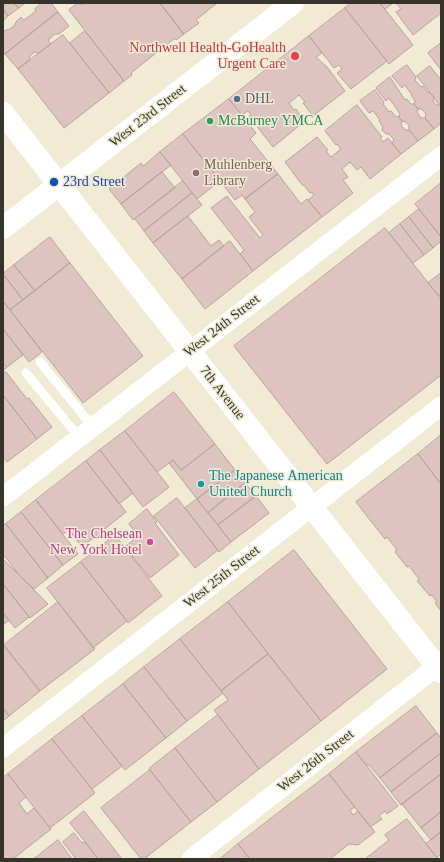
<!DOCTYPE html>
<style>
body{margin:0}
#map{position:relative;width:444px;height:862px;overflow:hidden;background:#f1ebd6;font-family:Georgia,serif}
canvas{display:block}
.frame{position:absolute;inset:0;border:4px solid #35332b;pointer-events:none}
</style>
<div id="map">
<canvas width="444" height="862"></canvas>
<div class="frame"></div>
</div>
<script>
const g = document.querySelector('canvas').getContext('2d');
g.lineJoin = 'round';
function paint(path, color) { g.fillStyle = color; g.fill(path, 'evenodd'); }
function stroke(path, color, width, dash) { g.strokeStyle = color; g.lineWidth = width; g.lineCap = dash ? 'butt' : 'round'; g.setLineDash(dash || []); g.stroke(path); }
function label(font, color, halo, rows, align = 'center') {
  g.font = font + ' Georgia,serif'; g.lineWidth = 3; g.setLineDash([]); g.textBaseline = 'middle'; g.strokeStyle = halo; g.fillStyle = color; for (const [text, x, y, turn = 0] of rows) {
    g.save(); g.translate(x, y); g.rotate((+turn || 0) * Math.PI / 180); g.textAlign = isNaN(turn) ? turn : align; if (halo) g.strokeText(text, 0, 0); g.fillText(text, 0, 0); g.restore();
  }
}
const building = new Path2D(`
 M 3,3 L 14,3 L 19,8 L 8,16 L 3,9 Z
 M 14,3 L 25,3 L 19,8 Z
 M 42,3 L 51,3 L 58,12 L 5,54 L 3,50 L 3,32 L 6,30 L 10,29 L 14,26 L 16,22 L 21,17 L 24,20 L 36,11 L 35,9 Z
 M 78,3 L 81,3 L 82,5 L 84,3 L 160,3 L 184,34 L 176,40 L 175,38 L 131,73 L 132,75 L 124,81 L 69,10 Z
 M 160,3 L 217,3 L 196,20 L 199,23 L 184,34 Z
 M 351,3 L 380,3 L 413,45 L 389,64 L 345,8 Z
 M 380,3 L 393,3 L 385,9 Z
 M 396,3 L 441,3 L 441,13 L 413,35 L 396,12 L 401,9 Z
 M 345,8 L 387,61 L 351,89 L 337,73 L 342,69 L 339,65 L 334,68 L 309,36 Z
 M 3,9 L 8,16 L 3,21 Z
 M 58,12 L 69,26 L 59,34 L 55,34 L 48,40 L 51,44 L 39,53 L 34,52 L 30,56 L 29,61 L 18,69 L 5,54 Z
 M 85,31 L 124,81 L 109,93 L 70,43 Z
 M 63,35 L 109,93 L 64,128 L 18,69 Z
 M 309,36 L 322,53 L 316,57 L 327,67 L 345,91 L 313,116 L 303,103 L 305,102 L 299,95 L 289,103 L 294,110 L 296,109 L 305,121 L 273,147 L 249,116 L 251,115 L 248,111 L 242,115 L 229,99 Z
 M 441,43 L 441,70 L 428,53 Z
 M 407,65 L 416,77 L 415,80 L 421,87 L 423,86 L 427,92 L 430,93 L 434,97 L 433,101 L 436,105 L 440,105 L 441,107 L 441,123 L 434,129 L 425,118 L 426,114 L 422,109 L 418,109 L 414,104 L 415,101 L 411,95 L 412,95 L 405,85 L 402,88 L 392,76 Z
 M 430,66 L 441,80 L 441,107 L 417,76 Z
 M 390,77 L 405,100 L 407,99 L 411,104 L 414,104 L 418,109 L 417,112 L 421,118 L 425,118 L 434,129 L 418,141 L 409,130 L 409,126 L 406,122 L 402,121 L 399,117 L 400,114 L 389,98 L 386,101 L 376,88 Z
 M 375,90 L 384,102 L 383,104 L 389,112 L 391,111 L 396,117 L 398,116 L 402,121 L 401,125 L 405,130 L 409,130 L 418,141 L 401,154 L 392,143 L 394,140 L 389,134 L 386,134 L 382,130 L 383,127 L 379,121 L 380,120 L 373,111 L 369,113 L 360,101 Z
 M 229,99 L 256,133 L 250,139 L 278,174 L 245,199 L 242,195 L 235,200 L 183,134 Z
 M 357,105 L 382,137 L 380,138 L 383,142 L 388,138 L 401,154 L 370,179 L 361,167 L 357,170 L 350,162 L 342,169 L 348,177 L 343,180 L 353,193 L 322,217 L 308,200 L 314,195 L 312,192 L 310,193 L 304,185 L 303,186 L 285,162 L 317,137 L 328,150 L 326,151 L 331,157 L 341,149 L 337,144 L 336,145 L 325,131 Z
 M 183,134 L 220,181 L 197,199 L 160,152 Z
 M 160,152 L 171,165 L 121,204 L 109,189 L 141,163 L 143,166 Z
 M 162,172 L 175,188 L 133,220 L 121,204 Z
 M 278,174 L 301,204 L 307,199 L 322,217 L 253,271 L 240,254 L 244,250 L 211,208 L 227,196 L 260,238 L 263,235 L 249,217 L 255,212 L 245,199 Z
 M 183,181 L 192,193 L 144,231 L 135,219 Z
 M 441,183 L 441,237 L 415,204 Z
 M 192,193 L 202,205 L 153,243 L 144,231 Z
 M 419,209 L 441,237 L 441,241 L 433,248 L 409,217 Z
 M 188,216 L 211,246 L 219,240 L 224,246 L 182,279 L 153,243 Z
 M 409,217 L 433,248 L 424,255 L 400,224 Z
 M 400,224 L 424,255 L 413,263 L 389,233 Z
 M 385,228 L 441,299 L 441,375 L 327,464 L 234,346 Z
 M 50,237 L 70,263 L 35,291 L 14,265 Z
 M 230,241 L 253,271 L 205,309 L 182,279 Z
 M 70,263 L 143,356 L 83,403 L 10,310 Z
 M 14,265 L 35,291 L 23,300 L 3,274 Z
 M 441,273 L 441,296 L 437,294 L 428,283 Z
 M 3,274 L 23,300 L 10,310 L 3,301 Z
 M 3,301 L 42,352 L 29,362 L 3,329 Z
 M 3,329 L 23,355 L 7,367 L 3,363 Z
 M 3,363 L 7,367 L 3,371 Z
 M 6,372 L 27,399 L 29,398 L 52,427 L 37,439 L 3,395 L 3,374 Z
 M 174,392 L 215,444 L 181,470 L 173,460 L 157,472 L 125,431 Z
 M 3,395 L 37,439 L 7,462 L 3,457 Z
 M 125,431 L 169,487 L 143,507 L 100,450 Z
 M 441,435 L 441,484 L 418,454 Z
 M 215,444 L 235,470 L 197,499 L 169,463 L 173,460 L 181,470 Z
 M 100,450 L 133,493 L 119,504 L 86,461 Z
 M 418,454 L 441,484 L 441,611 L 435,603 L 437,602 L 432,595 L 430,596 L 417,581 L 419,579 L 409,566 L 407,567 L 395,552 L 397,550 L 387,537 L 385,539 L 356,502 Z
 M 86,461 L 126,512 L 82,547 L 69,530 L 63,534 L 36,500 Z
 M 235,470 L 245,483 L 208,513 L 197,499 Z
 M 245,483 L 256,496 L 218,525 L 208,513 Z
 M 256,496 L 269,513 L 231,542 L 218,525 Z
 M 177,498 L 218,550 L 195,568 L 154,516 Z
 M 197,499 L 231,542 L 219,552 L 185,508 Z
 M 36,500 L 78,554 L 63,565 L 21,512 Z
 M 147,509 L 157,522 L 155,523 L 179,555 L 150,578 L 125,547 L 138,536 L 129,524 Z
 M 21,512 L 63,565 L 48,578 L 6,524 Z
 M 6,524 L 48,578 L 34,589 L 19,575 L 3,554 L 3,526 Z
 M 115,535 L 162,596 L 128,623 L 81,562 Z
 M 294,550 L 387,669 L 321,721 L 228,602 Z
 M 3,559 L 48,604 L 30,618 L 3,584 Z
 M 81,562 L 127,621 L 93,648 L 47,588 Z
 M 3,584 L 29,617 L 15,628 L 3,613 Z
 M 58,602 L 95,649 L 40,691 L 4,645 Z
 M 228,602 L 268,654 L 221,691 L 180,639 Z
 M 3,613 L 9,620 L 3,625 Z
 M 180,639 L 223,693 L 187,721 L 144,667 Z
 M 3,645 L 40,691 L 9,716 L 3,708 Z
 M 268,654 L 321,721 L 259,769 L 214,710 L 228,700 L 221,691 Z
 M 144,667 L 187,721 L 166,738 L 123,684 Z
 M 123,684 L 166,738 L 125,770 L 82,716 Z
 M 416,706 L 437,733 L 380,778 L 369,765 L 366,765 L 356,752 Z
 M 3,708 L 9,716 L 3,721 Z
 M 218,715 L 259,769 L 217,802 L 175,748 Z
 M 82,716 L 122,766 L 92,789 L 52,739 Z
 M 437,733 L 441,738 L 441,753 L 391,792 L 380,778 Z
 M 52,739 L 95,793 L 50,828 L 8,774 Z
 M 175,748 L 217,802 L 191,822 L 149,769 Z
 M 356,752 L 398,806 L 387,814 L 385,811 L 379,816 L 382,819 L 370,827 L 329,774 Z
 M 441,753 L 441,774 L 401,805 L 391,792 Z
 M 150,770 L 191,822 L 144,859 L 141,859 L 101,808 Z
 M 8,774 L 26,797 L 19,803 L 27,814 L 34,808 L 51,829 L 13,859 L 3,859 L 3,778 Z
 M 329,774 L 355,807 L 350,810 L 353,815 L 358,811 L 375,832 L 358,845 L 349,844 L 330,859 L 250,859 L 238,844 Z
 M 441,774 L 441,812 L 421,828 L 402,804 Z
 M 84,811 L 122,859 L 98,859 L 86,843 L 70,823 Z
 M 441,812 L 441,832 L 431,840 L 421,828 Z
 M 407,819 L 438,859 L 365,859 L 389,840 L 385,835 Z
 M 441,832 L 441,854 L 437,858 L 426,844 Z
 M 74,833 L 81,842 L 86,843 L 98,859 L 76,859 L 63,842 Z
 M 58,840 L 72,859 L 34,859 Z
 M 238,844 L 250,859 L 220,859 Z`);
paint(building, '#dec4c1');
stroke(building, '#b9a19e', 1);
stroke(new Path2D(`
 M 40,362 L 93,427
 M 26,373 L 79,437`), '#fff', 9);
stroke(new Path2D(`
 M 3,497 L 441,156
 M 3,748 L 441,406
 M 191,859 L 441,663`), '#fff', 19);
stroke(new Path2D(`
 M 3,113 L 441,672
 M 3,228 L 293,3`), '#fff', 22);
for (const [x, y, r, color] of [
 [295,56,5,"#e0444e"],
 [237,99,4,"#5c6f8a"],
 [210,121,4,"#2e9e5b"],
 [196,173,4,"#8d6e63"],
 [54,182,5,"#1a4fb4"],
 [201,484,4,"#0f9aa8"],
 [150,542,4,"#d1479c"]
]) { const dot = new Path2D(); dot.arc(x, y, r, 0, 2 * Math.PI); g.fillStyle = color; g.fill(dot); stroke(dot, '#f1ebd6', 1.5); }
label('14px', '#be3a42', '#f1ebd6', [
 ["Northwell Health-GoHealth",286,48],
 ["Urgent Care",286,64]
], 'right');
label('14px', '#4e5e75', '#f1ebd6', [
 ["DHL",245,99]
], 'left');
label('14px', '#35332b', '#f1ebd6', [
 ["West 23rd Street",148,116,-38],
 ["West 24th Street",222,326,-38],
 ["7th Avenue",222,393,52],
 ["West 25th Street",222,577,-38],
 ["West 26th Street",316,761,-38]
]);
label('14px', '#27864d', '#f1ebd6', [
 ["McBurney YMCA",218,121]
], 'left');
label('14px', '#785e54', '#f1ebd6', [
 ["Muhlenberg",204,165],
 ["Library",204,181]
], 'left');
label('14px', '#164399', '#f1ebd6', [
 ["23rd Street",63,182]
], 'left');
label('14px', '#0d838f', '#f1ebd6', [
 ["The Japanese American",209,476],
 ["United Church",209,492]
], 'left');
label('14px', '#b23c85', '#f1ebd6', [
 ["The Chelsean",142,534],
 ["New York Hotel",142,550]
], 'right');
</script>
